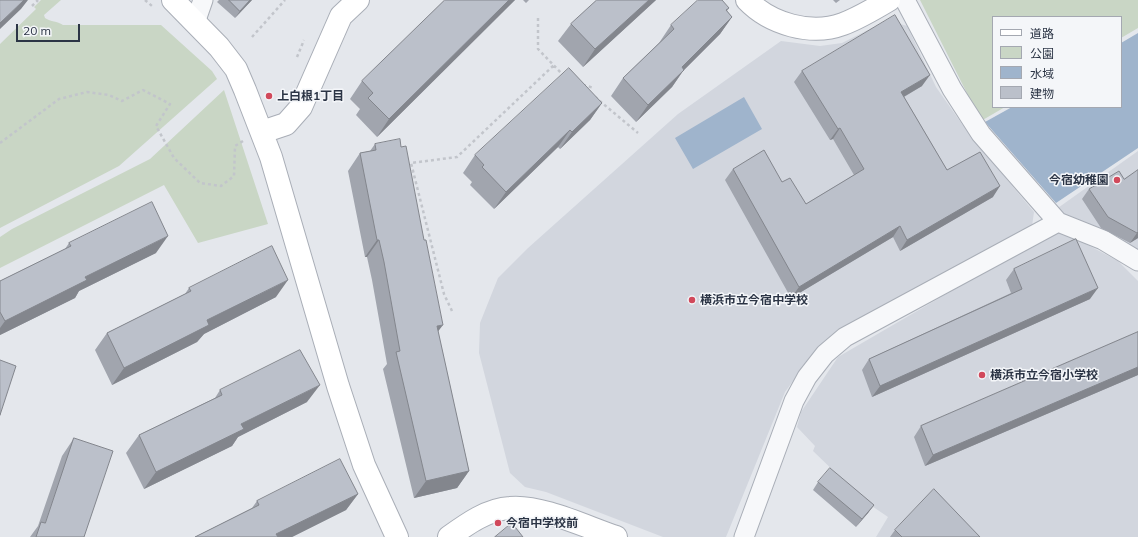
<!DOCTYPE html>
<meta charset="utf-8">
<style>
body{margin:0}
#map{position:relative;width:1138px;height:537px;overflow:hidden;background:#e4e7ec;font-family:Mulish,"Noto Sans JP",sans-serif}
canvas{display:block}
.legend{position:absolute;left:992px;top:16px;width:130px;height:92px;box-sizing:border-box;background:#f4f6f9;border:1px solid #a4a8b1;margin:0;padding:5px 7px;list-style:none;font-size:12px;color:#2b3445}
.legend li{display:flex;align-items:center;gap:8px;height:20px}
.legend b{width:20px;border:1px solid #a4a8b1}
.scale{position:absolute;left:16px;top:24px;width:64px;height:18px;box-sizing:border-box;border:2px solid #2b3445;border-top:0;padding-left:5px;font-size:12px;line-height:14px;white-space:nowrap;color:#2b3445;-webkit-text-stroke:3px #f4f6f9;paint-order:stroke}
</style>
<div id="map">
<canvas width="1138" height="537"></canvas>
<ul class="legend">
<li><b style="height:5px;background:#fff"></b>道路</li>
<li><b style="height:11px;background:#c9d6c5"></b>公園</li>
<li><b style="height:11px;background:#9fb4cc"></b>水域</li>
<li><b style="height:11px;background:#bbc0ca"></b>建物</li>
</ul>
<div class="scale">20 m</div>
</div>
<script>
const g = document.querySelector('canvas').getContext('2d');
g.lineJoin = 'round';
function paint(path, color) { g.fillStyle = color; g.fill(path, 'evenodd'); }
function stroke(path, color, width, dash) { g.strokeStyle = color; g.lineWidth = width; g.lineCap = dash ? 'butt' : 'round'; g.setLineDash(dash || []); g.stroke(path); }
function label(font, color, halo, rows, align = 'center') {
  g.font = font + ' Mulish,"Noto Sans JP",sans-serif'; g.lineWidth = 3; g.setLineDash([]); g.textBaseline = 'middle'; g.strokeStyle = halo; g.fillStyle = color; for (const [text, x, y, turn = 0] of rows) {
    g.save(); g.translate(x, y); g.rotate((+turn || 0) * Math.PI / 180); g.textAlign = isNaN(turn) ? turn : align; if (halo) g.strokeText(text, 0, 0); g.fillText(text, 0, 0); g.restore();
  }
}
paint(new Path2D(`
 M 888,20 L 907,26 L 936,87 L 969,134 L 1034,212 L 1032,226 L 801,370 L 785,392 L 726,537 L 663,537 L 546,492 L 525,487 L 510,473 L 479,353 L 480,323 L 498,278 L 528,248 L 678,114 L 781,41 L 820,46 L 842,43 Z
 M 1138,151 L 1138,259 L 1055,210 Z
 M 1058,229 L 1118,261 L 1138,281 L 1138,537 L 876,537 L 888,517 L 866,502 L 813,451 L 815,446 L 797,427 L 801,412 L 838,357 Z`), '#d2d6de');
paint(new Path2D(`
 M 41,0 L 61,0 L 44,15 L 45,18 C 51,22 57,21 63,25 L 161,25 L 212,71 L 217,79 L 119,166 L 0,228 L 0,44 L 36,9 L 34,7 Z
 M 920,0 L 1138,0 L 1138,28 L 1121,38 L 1121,17 L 993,17 L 993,107 L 1005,107 L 981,121 Z
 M 224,90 L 268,224 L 198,243 L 164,185 L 0,268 L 0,237 L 12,229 L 150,159 Z`), '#c9d6c5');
paint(new Path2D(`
 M 1138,33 L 1138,148 L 1056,203 L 985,122 L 1012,107 L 1121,107 L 1121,43 Z
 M 744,97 L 762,129 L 693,169 L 675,138 Z`), '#9fb4cc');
const street = new Path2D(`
 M 195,23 L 203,0
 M 1058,222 L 1103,240 L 1138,261
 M 744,537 L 794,401 L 807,377 L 825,354 L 845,337 L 1058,222 L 981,134 L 952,89 L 905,0`);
const secondary = new Path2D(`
 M 173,0 L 219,47 L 236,69 L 245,90 L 271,157 L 338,386 L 364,465 L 397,537
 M 747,0 C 770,24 811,36 843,24 C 859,18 874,9 889,0
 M 262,132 L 286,124 L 301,107 L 341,16 L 358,0
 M 449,537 C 467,524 488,509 510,508 C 541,505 586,527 616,537`);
stroke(street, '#a9aeb7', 21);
stroke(secondary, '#a9aeb7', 24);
stroke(new Path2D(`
 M 145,0 L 152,6
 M 32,6 L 38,0
 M 538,18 L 538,49 L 564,76
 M 252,37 L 285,0
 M 297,57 L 304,40
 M 583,85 L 594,88
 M 595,97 L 638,133
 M 0,143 L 59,99 L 87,92 L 109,95 L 122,101 L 143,90 L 170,104 L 156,126 L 174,158 L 200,183 L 221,186 L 234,176 L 235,146 L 243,141
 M 452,311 L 444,294 L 411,163 L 457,157 L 554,65`), '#c2c5cb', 2.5, [3, 3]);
stroke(street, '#f7f8fa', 19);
stroke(secondary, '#fff', 22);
paint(new Path2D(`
 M 219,0 L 252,0 L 235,18 L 217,2 Z
 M 445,0 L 515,0 L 377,137 L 356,115 L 360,109 L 350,99 L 362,81 Z
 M 523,0 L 529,0 L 526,3 Z
 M 597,0 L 656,0 L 583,67 L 558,41 L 571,24 Z
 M 833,0 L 840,0 L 836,3 Z
 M 729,8 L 727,11 L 732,17 L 720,34 L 683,71 L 672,87 L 636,122 L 611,96 L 623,78 L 659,43 L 671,25 Z
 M 802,71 L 922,86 L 904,97 L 947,170 L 993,197 L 900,251 L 893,237 L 791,298 L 725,180 L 733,169 L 782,182 L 806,204 L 854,175 L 833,139 L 830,140 L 794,82 Z
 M 602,103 L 590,120 L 560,149 L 558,147 L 494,209 L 470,185 L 472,182 L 463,173 L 475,155 Z
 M 375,144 L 438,332 L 469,471 L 457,488 L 414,498 L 383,369 L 387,364 L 372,280 L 367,257 L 365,257 L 348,171 L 360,153 L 370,151 Z
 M 1124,179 L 1138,238 L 1130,243 L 1101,228 L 1082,199 L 1089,189 Z
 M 69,243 L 156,253 L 79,291 L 75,298 L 0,335 L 0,281 L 65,249 Z
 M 1014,269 L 1090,299 L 872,397 L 862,370 L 869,359 L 1011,293 L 1006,280 Z
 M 189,288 L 276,297 L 204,334 L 197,342 L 112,385 L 95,350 L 107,333 L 185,294 Z
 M 1138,332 L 1138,375 L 925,466 L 914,437 L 921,426 Z
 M 220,390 L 307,402 L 238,437 L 232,446 L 144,489 L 126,453 L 139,435 L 215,398 Z
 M 74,438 L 84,537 L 30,537 L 38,526 L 62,456 Z
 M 818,482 L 874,505 L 868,513 L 856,527 L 813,490 Z
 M 358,494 L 346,510 L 292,537 L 195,537 L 252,508 L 257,501 Z
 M 895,530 L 980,537 L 890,537 Z`), '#a1a5ae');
paint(new Path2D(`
 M 24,0 L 28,0 L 21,9 L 0,29 L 0,23 Z
 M 250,0 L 252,0 L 235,18 L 240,11 Z
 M 509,0 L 515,0 L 377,137 L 389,119 Z
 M 649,0 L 656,0 L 583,67 L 595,49 Z
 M 732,17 L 720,34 L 683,71 L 672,87 L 636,122 L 648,105 L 682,67 Z
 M 930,75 L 922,86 L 893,103 L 901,92 Z
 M 602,103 L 590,120 L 560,149 L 572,132 Z
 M 840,128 L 833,139 L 830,140 L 838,129 Z
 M 570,130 L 558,147 L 494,209 L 506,192 Z
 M 1000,186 L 993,197 L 900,251 L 907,240 Z
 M 900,226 L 893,237 L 791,298 L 799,287 Z
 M 1138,232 L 1138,238 L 1130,243 L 1137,233 Z
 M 168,236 L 156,253 L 79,291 L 75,298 L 0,335 L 0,328 L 5,321 L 85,277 Z
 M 377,240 L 379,240 L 367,257 L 365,257 Z
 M 288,280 L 276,297 L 204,334 L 197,342 L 112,385 L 124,368 L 207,320 Z
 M 1098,288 L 1090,299 L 872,397 L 880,386 Z
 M 443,325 L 430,342 L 437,326 Z
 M 1138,367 L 1138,375 L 925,466 L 933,455 Z
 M 320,385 L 307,402 L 238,437 L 232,446 L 144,489 L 156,472 L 241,424 Z
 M 469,471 L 457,488 L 414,498 L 426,481 Z
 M 358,494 L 346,510 L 292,537 L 275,537 L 276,534 Z
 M 874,505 L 868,513 L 856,527 L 862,519 Z`), '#83868d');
const building = new Path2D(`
 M 0,0 L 24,0 L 0,23 Z
 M 229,0 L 250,0 L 240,11 Z
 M 445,0 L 509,0 L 389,119 L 368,98 L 373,93 L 362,81 Z
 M 597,0 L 649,0 L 595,49 L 571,24 Z
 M 698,0 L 722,0 L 729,8 L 726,10 L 732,17 L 682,67 L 684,70 L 648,105 L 623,78 L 674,29 L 671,25 Z
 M 895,15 L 930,75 L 901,92 L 947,170 L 980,152 L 1000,186 L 907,240 L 900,226 L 799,287 L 733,169 L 764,150 L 782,182 L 790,178 L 806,204 L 864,169 L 840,128 L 838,129 L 802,71 Z
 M 569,68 L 602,103 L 572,132 L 570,130 L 506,192 L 482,167 L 484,165 L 475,155 Z
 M 400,139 L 401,147 L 406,146 L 424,240 L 426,240 L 443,325 L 437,326 L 469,471 L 426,481 L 396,352 L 400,351 L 384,262 L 379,240 L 377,240 L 360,153 L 376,150 L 375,144 Z
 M 1138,170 L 1138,232 L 1137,233 L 1108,217 L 1089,189 L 1119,171 L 1124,179 Z
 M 152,202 L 168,236 L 85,277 L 87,280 L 5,321 L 0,312 L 0,281 L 71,246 L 69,243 Z
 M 1076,239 L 1098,288 L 880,386 L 869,359 L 1022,289 L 1014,269 Z
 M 272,246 L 288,280 L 207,320 L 209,325 L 124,368 L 107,333 L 191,291 L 189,288 Z
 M 1138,332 L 1138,367 L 933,455 L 921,426 Z
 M 300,350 L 320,385 L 241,424 L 244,429 L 156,472 L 139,435 L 222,395 L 220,390 Z
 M 0,360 L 16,366 L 0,415 Z
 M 74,438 L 113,451 L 84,537 L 36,537 L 41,522 L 45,523 Z
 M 340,459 L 358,494 L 276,534 L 278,537 L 195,537 L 259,505 L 257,501 Z
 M 830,468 L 874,505 L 862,519 L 818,482 Z
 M 934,489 L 980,537 L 902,537 L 895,530 Z
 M 512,523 L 523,537 L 495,537 Z`);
paint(building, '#bbc0ca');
stroke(building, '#83868d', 1);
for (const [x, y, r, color] of [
 [269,96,4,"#d1495b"],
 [1117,180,4,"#d1495b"],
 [692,300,4,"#d1495b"],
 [982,375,4,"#d1495b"],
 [498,523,4,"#d1495b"]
]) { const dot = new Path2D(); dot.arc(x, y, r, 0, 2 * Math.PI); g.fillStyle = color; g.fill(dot); stroke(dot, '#f4f6f9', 1.5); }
label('bold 12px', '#2b3445', '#f4f6f9', [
 ["上白根1丁目",277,96],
 ["今宿幼稚園",1109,180,"right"],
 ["横浜市立今宿中学校",700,300],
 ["横浜市立今宿小学校",990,375],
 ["今宿中学校前",506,523]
], 'left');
</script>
